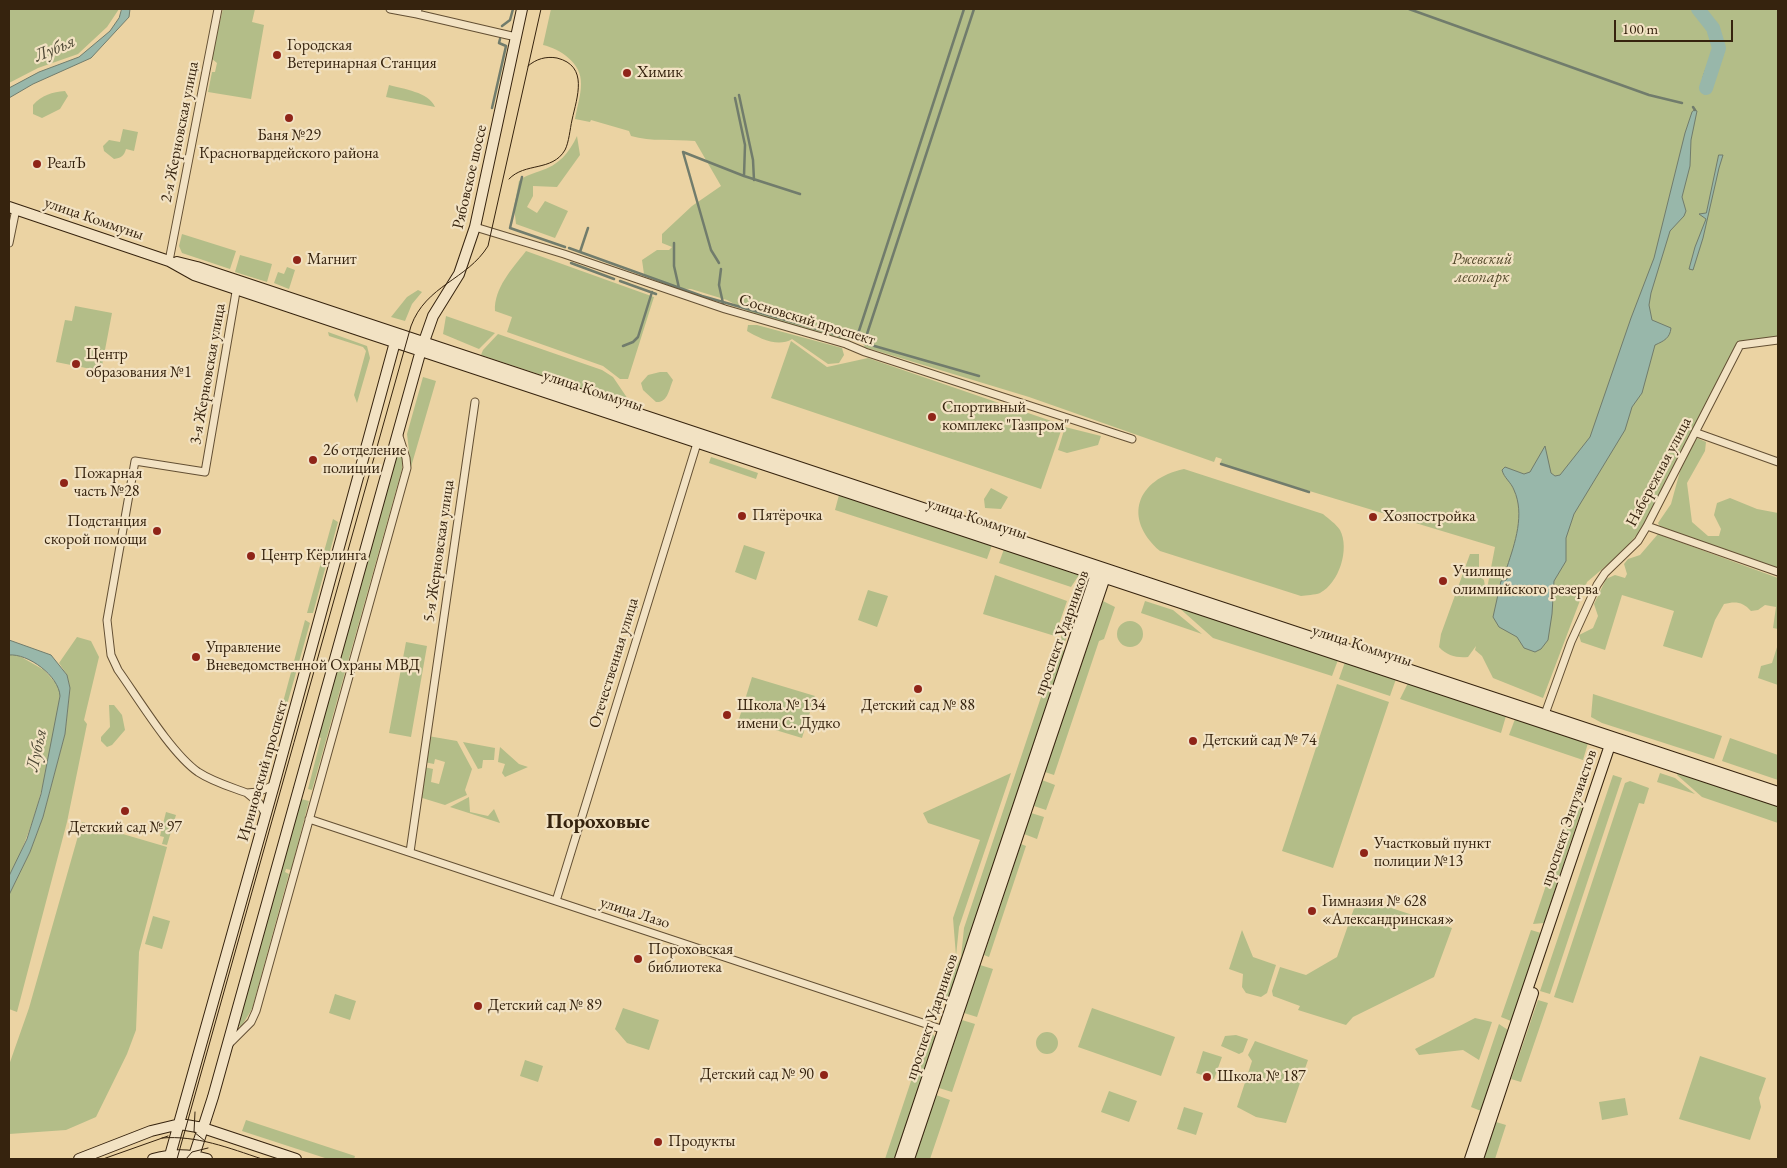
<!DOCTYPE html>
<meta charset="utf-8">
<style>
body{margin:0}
#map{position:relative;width:1787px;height:1168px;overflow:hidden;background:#ebd3a3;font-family:"EB Garamond",serif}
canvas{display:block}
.frame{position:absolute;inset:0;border:10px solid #36230e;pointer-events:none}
.scale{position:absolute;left:1614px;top:20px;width:119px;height:22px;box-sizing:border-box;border:2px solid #36230e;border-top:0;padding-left:6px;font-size:15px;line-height:18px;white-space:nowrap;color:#36230e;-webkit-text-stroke:4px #f2e2c3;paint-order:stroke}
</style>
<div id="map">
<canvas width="1787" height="1168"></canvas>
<div class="frame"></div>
<div class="scale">100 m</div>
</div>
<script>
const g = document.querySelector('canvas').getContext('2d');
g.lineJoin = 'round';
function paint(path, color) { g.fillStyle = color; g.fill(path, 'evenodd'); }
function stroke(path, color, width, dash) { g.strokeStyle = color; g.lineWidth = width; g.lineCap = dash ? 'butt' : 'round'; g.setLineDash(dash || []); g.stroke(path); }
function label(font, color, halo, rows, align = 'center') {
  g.font = font + ' "EB Garamond",serif'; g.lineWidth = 4.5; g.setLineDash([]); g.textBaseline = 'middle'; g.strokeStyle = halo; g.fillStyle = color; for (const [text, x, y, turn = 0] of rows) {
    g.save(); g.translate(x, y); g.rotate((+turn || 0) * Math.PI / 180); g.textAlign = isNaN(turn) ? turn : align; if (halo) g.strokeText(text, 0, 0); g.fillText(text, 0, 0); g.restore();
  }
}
paint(new Path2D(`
 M 9,9 L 119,9 L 107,27 L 78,54 L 38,68 L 9,83 Z
 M 223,9 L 255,9 L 252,22 L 264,25 L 251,99 L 208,92 L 212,72 L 215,72 L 217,63 L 211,58 Z
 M 551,9 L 1778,9 L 1778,339 L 1737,347 L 1667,478 L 1644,527 L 1620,554 L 1587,582 L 1543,698 L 1493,678 L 1482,656 L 1475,650 L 1476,646 L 1468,657 C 1457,658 1447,656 1439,647 L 1441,634 L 1470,554 L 1479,554 L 1479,576 L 1484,580 L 1486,594 L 1495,547 L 1220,464 L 1222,459 L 1216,457 L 1214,462 L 1029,397 L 864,347 L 865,344 L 852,340 L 840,341 L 751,313 L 727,300 L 691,289 L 670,288 L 644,274 L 642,260 L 657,250 L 669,250 L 672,247 L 662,243 L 662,234 L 692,206 L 721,186 L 695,141 C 673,139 651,142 631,136 L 629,131 L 591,120 L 590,122 L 575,119 C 577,107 581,95 581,84 C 582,63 560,49 543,45 Z
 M 389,85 C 403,89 429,92 435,107 L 386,97 Z
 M 65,91 L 68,96 L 60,109 L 42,118 L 33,114 L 33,105 C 42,95 52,92 65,91 Z
 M 123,129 L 138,132 L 134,151 L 126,149 C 124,156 121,158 114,159 L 104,151 L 103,146 L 109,140 L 120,142 Z
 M 577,136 L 580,155 L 557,187 L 533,186 L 533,196 L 527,207 L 537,213 L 545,201 L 568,211 L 555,238 L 516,224 L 514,207 L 519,181 C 526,175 532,174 540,171 C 559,165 569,153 577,136 Z
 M 182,234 L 236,251 L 230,269 L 182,253 L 179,246 Z
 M 526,251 L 654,297 L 628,379 L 620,379 L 603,366 L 507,332 L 512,317 L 495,311 C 494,288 512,269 526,251 Z
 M 240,255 L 272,264 L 267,282 L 235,272 Z
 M 287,267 L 295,270 L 289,289 L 274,283 L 278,272 L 284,274 Z
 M 418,290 L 422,292 L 412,304 L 405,321 L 391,317 L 407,297 Z
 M 75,306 L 112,313 L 101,371 L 56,362 L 65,320 L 72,321 Z
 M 446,316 L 495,333 L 479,349 L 443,334 Z
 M 748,325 L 757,325 L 842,348 L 844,355 L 839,363 L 828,364 L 792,339 C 778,348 759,338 747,331 Z
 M 328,332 L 367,346 L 370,358 L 357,403 L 354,395 L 366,351 L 363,347 L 329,336 Z
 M 498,334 L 602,370 L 613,377 L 632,405 L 481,355 L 483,350 Z
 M 791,341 L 827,367 L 868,358 L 1063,425 L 1041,489 L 771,398 Z
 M 660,372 L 667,372 L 673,380 C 669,389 668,403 656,402 L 643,390 L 641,383 L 648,375 Z
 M 423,377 L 436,381 L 411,467 L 407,434 Z
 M 1065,427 L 1101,436 L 1098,445 L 1067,453 L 1058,450 Z
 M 1697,438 L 1706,442 L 1705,451 L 1687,483 L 1692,522 L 1708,536 L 1719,536 L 1721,529 L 1714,515 L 1717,503 L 1730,498 L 1757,509 L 1778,513 L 1778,569 L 1660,527 L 1658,523 L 1671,504 L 1682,464 Z
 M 399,455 L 402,458 L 402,469 L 312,790 L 308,789 L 321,738 L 318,737 L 396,457 Z
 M 711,457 L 758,473 L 756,479 L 709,463 Z
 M 1184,469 L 1323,514 C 1329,519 1336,524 1340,530 C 1350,549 1339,583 1320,593 C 1315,595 1306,595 1301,596 L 1160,551 C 1122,518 1137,479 1184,469 Z
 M 991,488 L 1008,497 L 1001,509 L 985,508 L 984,499 Z
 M 839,495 L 992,545 L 987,559 L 835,510 Z
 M 333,519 L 338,522 L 313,613 L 307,613 Z
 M 1658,534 L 1778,578 L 1778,629 L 1773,628 L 1776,607 L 1765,605 L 1758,610 L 1751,611 C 1743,602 1736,601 1724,604 L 1715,620 L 1702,658 L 1663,646 L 1674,611 L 1622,595 L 1605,650 L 1581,642 L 1579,635 L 1593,628 L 1598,616 L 1594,604 L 1606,579 L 1615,575 L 1625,578 L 1627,574 L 1624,564 L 1628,559 L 1640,555 Z
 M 744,545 L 765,552 L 756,580 L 735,572 Z
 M 1004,549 L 1079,575 L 1071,587 L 999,563 Z
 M 995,575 L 1067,601 L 1055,636 L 983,614 Z
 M 868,590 L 888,596 L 877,627 L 858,620 Z
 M 1103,601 L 1115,607 L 1104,639 L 1099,641 L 1054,775 L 1045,772 Z
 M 1145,601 L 1173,610 L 1202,634 L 1141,613 Z
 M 1177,606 L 1338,660 L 1332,676 L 1213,638 Z
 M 305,620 L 310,623 L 266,779 L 263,777 Z
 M1117 634a13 13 0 1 1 26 0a13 13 0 1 1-26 0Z
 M 1063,631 L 1068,633 L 1062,650 L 1067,652 L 949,1004 L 939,1000 L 961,957 L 964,928 Z
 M 77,637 L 91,641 L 99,657 L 84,720 L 87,724 L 67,822 L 17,1012 L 9,1009 L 9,895 L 30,852 L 43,817 L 65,734 L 70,688 L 67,675 L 59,663 Z
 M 406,642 L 427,646 L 411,737 L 389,733 Z
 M 1778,644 L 1778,685 L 1758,678 L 1761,666 L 1772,663 Z
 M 16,654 L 44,670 L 60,688 L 60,696 C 50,757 39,821 9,876 L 9,655 Z
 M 1345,662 L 1396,679 L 1390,696 L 1339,679 Z
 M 752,677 L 815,696 L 802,738 L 739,719 Z
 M 1408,683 L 1506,716 L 1501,733 L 1400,699 Z
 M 1337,684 L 1389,702 L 1333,868 L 1282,851 Z
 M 1593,694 L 1722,736 L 1714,759 L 1602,723 L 1591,717 Z
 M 109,705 L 114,705 L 122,715 L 125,730 L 112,745 L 107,747 L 101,741 L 101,737 L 110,727 Z
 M 1515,719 L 1588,743 L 1583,760 L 1509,735 Z
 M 428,736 L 457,741 L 472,769 L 465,790 L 467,795 L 445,805 L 419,797 L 424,767 L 433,769 L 431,782 L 439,784 L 445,762 L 435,759 L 434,764 L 424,762 Z
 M 1730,738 L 1778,755 L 1778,780 L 1722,761 Z
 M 463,742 L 495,748 L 494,760 L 483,760 L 482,768 L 478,769 Z
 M 500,747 L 519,764 L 528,767 L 505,777 L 502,773 L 505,764 L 498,762 Z
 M 1011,773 L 959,927 L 956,956 L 953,918 L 980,840 L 928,823 L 923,813 Z
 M 1660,773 L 1675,778 L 1695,794 L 1657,782 Z
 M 1678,773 L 1778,806 L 1778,823 L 1702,797 L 1677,775 Z
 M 1613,775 L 1622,778 L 1550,994 L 1540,991 Z
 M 1042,780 L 1055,785 L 1046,810 L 1034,806 Z
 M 1630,781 L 1649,788 L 1644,804 L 1639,803 L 1573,1003 L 1554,997 L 1625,783 Z
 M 469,797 L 470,812 L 488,816 L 494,809 L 500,823 L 450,807 Z
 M 301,799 L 309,801 L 291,870 L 286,869 L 285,872 L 289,874 L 252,1009 L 241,1027 L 238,1025 Z
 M 1573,805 L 1582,808 L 1544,923 L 1533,924 Z
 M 166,812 L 176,815 L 167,845 L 162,844 L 164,837 L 160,836 Z
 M 1031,813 L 1044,817 L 1037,839 L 1024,834 Z
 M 82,822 L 167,847 L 139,952 L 136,1030 L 127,1054 L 96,1117 L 66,1130 L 9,1134 L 9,1065 L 29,1008 Z
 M 1021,844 L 1026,846 L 989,957 L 984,955 Z
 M 1358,897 L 1452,928 L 1434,977 L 1353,1017 L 1346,1025 L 1298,1010 L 1300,1006 L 1273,996 L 1272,991 L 1280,967 L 1306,975 L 1337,957 Z
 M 153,916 L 170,921 L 162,949 L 145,944 Z
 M 1242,930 L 1253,957 L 1276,965 L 1267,993 L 1261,997 L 1246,993 L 1242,987 L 1243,974 L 1229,969 Z
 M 1531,930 L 1541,933 L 1511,1021 L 1501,1017 Z
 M 980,965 L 993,969 L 977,1017 L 964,1013 Z
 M 335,994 L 356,1001 L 350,1020 L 329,1013 Z
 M 1538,1000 L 1548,1003 L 1521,1082 L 1511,1079 Z
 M 623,1008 L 659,1020 L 649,1050 L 627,1043 L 615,1029 Z
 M 1092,1008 L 1175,1037 L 1161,1076 L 1078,1047 Z
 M 1475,1018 L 1492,1022 L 1479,1060 L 1463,1050 L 1419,1055 L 1415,1049 Z
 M 962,1020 L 975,1024 L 952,1092 L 939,1088 Z
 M 1499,1024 L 1508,1030 L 1481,1111 L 1471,1107 Z
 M 930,1031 L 936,1038 L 896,1159 L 885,1159 L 925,1039 L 927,1039 Z
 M1036 1043a11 11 0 1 1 22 0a11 11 0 1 1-22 0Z
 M 1236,1035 L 1248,1039 L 1243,1052 L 1239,1054 L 1221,1046 L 1225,1036 Z
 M 1255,1041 L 1308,1060 L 1286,1123 L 1256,1117 L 1237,1107 L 1252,1061 L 1248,1055 Z
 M 1203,1051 L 1222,1057 L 1214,1079 L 1196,1073 Z
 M 1700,1056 L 1766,1078 L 1759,1098 L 1761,1107 L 1750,1140 L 1679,1119 Z
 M 525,1060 L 543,1066 L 538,1082 L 520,1076 Z
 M 1109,1091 L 1137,1101 L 1129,1122 L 1101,1112 Z
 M 936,1095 L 950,1100 L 930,1159 L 915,1159 Z
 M 1625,1098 L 1628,1115 L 1602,1120 L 1599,1102 Z
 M 1184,1107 L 1203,1113 L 1196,1135 L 1177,1129 Z
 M 246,1120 L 355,1156 L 354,1159 L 328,1159 L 242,1131 Z
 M 1496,1122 L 1506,1125 L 1495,1159 L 1484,1159 Z`), '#b3bd88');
const water = new Path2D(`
 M 122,9 L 130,9 L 129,17 L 91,58 L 33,84 L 9,98 L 9,88 L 39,72 L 79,57 L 110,31 L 119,18 Z
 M 1717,40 L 1721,47 L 1712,86 L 1706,88 L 1703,87 C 1699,74 1716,54 1717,40 Z
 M 1695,110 L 1697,111 L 1691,140 L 1690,166 L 1682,197 L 1686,211 L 1684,216 L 1670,231 L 1651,293 L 1649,305 L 1652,320 L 1671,328 C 1670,338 1664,341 1655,345 L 1642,393 L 1632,407 L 1625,430 L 1574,514 L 1566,538 L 1566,561 L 1554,581 L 1552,614 L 1548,640 L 1541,649 L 1535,652 L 1524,648 L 1517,637 L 1499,627 L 1493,617 L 1501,581 L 1506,580 L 1510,575 L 1507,567 C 1515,543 1525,514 1514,490 C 1511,482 1504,478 1502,470 L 1505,467 L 1524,474 L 1530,472 L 1545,446 L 1551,473 L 1555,476 L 1560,475 L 1590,437 L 1631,318 L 1654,258 L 1685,133 L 1692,112 Z
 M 1719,155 L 1723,155 L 1719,168 L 1703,238 L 1693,270 L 1689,269 L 1695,247 L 1706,219 L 1699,214 L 1706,213 Z
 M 9,640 L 51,655 L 67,675 L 70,688 L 65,734 L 43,817 L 30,852 L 9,895 L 9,876 L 27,839 L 41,794 L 60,696 C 59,676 28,653 9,655 Z`);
paint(water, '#98b7aa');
stroke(water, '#717c6c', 1);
stroke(new Path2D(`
 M 974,9 L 864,343 L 979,376
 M 1409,9 L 1649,95 L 1682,103
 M 502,26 L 510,20 L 513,9
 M 739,95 L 753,160 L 754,180
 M 735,98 L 745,145 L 744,176
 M 1693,107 L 1695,110
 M 492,108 L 506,46 L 499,43 L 500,39
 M 683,152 L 744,176 L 800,194
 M 683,152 L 711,250 L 719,263
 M 522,177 L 510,228 L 565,247
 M 674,243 L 674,266 L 679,288
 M 569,248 L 702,296 L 856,340 L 964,9
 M 580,252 L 588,228
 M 571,263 L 614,279
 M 721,269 L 719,285 L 723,303
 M 620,281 L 656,294
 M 623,346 L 633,342 L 638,337 L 652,292
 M 1221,464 L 1309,492`), '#717c6c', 2.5);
stroke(new Path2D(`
 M 1698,9 L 1713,28 L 1719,48 L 1706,88`), '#98b7aa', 14);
const street = new Path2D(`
 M 390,9 L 417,14 L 418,9
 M 417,14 L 516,37
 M 475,227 L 564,254 L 725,309 L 846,344 L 865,352 L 1132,439
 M 9,243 L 16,209
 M 169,261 L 218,9
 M 237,286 L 205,472 L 135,461 L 107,620 L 111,655 L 118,670 C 138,698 171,753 198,772 C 213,782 231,787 247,793
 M 1697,433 L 1778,462
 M 1647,526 L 1778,572
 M 1545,714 L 1571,642 L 1597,585 L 1605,573 L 1638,541 L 1647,526 L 1740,345 L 1778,340
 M 266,815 L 259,803 L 247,793 L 258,792 L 274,785
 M 309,819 L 947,1031
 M 410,852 L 475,402
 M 556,901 L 698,440
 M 228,1045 L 251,1022 L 256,1011 L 407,468 L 406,458 L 398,433`);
const secondary = new Path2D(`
 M 9,207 L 169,261 L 194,275 L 373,335 L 1778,801
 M 177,262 L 197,267 L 1778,792
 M 79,1159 L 151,1131 L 180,1124 L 203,1128 L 296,1159
 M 153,1159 C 171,1154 189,1154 207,1159
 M 169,1159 L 274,785 L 395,342 L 400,339
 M 193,1159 L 213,1097 L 421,350 L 433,316 L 459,274 L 475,227 L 522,9
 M 900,1159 L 1096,574 L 1100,570
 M 909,1159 L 1105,577 L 1104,571
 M 1470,1159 L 1610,745 L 1613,740
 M 1478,1159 L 1533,993`);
stroke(street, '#634f33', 9);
stroke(secondary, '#36230e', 12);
stroke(street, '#f2e2c3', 7);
stroke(secondary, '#f2e2c3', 10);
stroke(new Path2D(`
 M 509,179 C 525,162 552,172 565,150 C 569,142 570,129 572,120 C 577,97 589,66 557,58 C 546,56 536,59 528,66
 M 195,1112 L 194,1132 L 205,1141
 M 162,1138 C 196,1135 229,1148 262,1159
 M 103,1159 L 168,1136
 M 177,1159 L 411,326 C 426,285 467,280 488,246 L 541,9
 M 186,1159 L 192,1152 L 208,1148`), '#36230e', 1);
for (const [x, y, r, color] of [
 [277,55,5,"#8f2418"],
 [627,73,5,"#8f2418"],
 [289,118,5,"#8f2418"],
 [37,164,5,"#8f2418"],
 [297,260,5,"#8f2418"],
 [76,364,5,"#8f2418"],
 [932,417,5,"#8f2418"],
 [313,460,5,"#8f2418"],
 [64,483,5,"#8f2418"],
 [742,516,5,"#8f2418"],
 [1373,517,5,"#8f2418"],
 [157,531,5,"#8f2418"],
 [251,556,5,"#8f2418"],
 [1443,581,5,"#8f2418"],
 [196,657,5,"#8f2418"],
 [918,689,5,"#8f2418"],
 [727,715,5,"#8f2418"],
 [1193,741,5,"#8f2418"],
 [125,811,5,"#8f2418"],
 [1364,853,5,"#8f2418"],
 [1312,911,5,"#8f2418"],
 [638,959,5,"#8f2418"],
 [478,1006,5,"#8f2418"],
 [824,1075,5,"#8f2418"],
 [1207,1077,5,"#8f2418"],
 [658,1142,5,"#8f2418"]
]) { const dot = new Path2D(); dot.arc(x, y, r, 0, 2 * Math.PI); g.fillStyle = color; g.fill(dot); stroke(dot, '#f2e2c3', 2); }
label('16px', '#36230e', '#f2e2c3', [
 ["Городская",287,46],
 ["Ветеринарная Станция",287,64],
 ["Химик",637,73],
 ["Баня №29",289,136,"center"],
 ["Красногвардейского района",289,154,"center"],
 ["РеалЪ",47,164],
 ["Магнит",307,260],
 ["Центр",86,355],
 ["образования №1",86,373],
 ["Cпортивный",942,408],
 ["комплекс \"Газпром\"",942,426],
 ["26 отделение",323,451],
 ["полиции",323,469],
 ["Пожарная",74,474],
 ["часть №28",74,492],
 ["Пятёрочка",752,516],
 ["Хозпостройка",1383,517],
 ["Подстанция",147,522,"right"],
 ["скорой помощи",147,540,"right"],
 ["Центр Кёрлинга",261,556],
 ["Училище",1453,572],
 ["олимпийского резерва",1453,590],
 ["Управление",206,648],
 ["Вневедомственной Охраны МВД",206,666],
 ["Школа № 134",737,706],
 ["имени С. Дудко",737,724],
 ["Детский сад № 88",918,706,"center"],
 ["Детский сад № 74",1203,741],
 ["Детский сад № 97",125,828,"center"],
 ["Участковый пункт",1374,844],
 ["полиции №13",1374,862],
 ["Гимназия № 628",1322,902],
 ["«Александринская»",1322,920],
 ["Пороховская",648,950],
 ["библиотека",648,968],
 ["Детский сад № 89",488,1006],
 ["Детский сад № 90",814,1075,"right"],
 ["Школа № 187",1217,1077],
 ["Продукты",668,1142]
], 'left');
label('16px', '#36230e', '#f2e2c3', [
 ["2-я Жерновская улица",180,132,-79],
 ["Рябовское шоссе",470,177,-77],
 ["улица Коммуны",94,219,19],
 ["Сосновский проспект",807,320,17],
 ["3-я Жерновская улица",208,374,-80],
 ["улица Коммуны",593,391,18],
 ["Набережная улица",1659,472,-62],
 ["улица Коммуны",977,519,18],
 ["5-я Жерновская улица",439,551,-82],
 ["проспект Ударников",1062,633,-70],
 ["улица Коммуны",1362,646,18],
 ["Отечественная улица",614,663,-73],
 ["Ириновский проспект",263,771,-74],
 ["проспект Энтузиастов",1569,818,-71],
 ["улица Лазо",635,913,18],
 ["проспект Ударников",932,1017,-71]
]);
label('italic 16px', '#554a2c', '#f2e2c3', [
 ["Ржевский",1482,260],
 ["лесопарк",1482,278]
]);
label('italic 18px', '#4e4835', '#f2e2c3', [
 ["Лубья",55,49,-23],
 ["Лубья",37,750,-78]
]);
label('bold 21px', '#36230e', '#f2e2c3', [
 ["Пороховые",598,822]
]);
</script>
